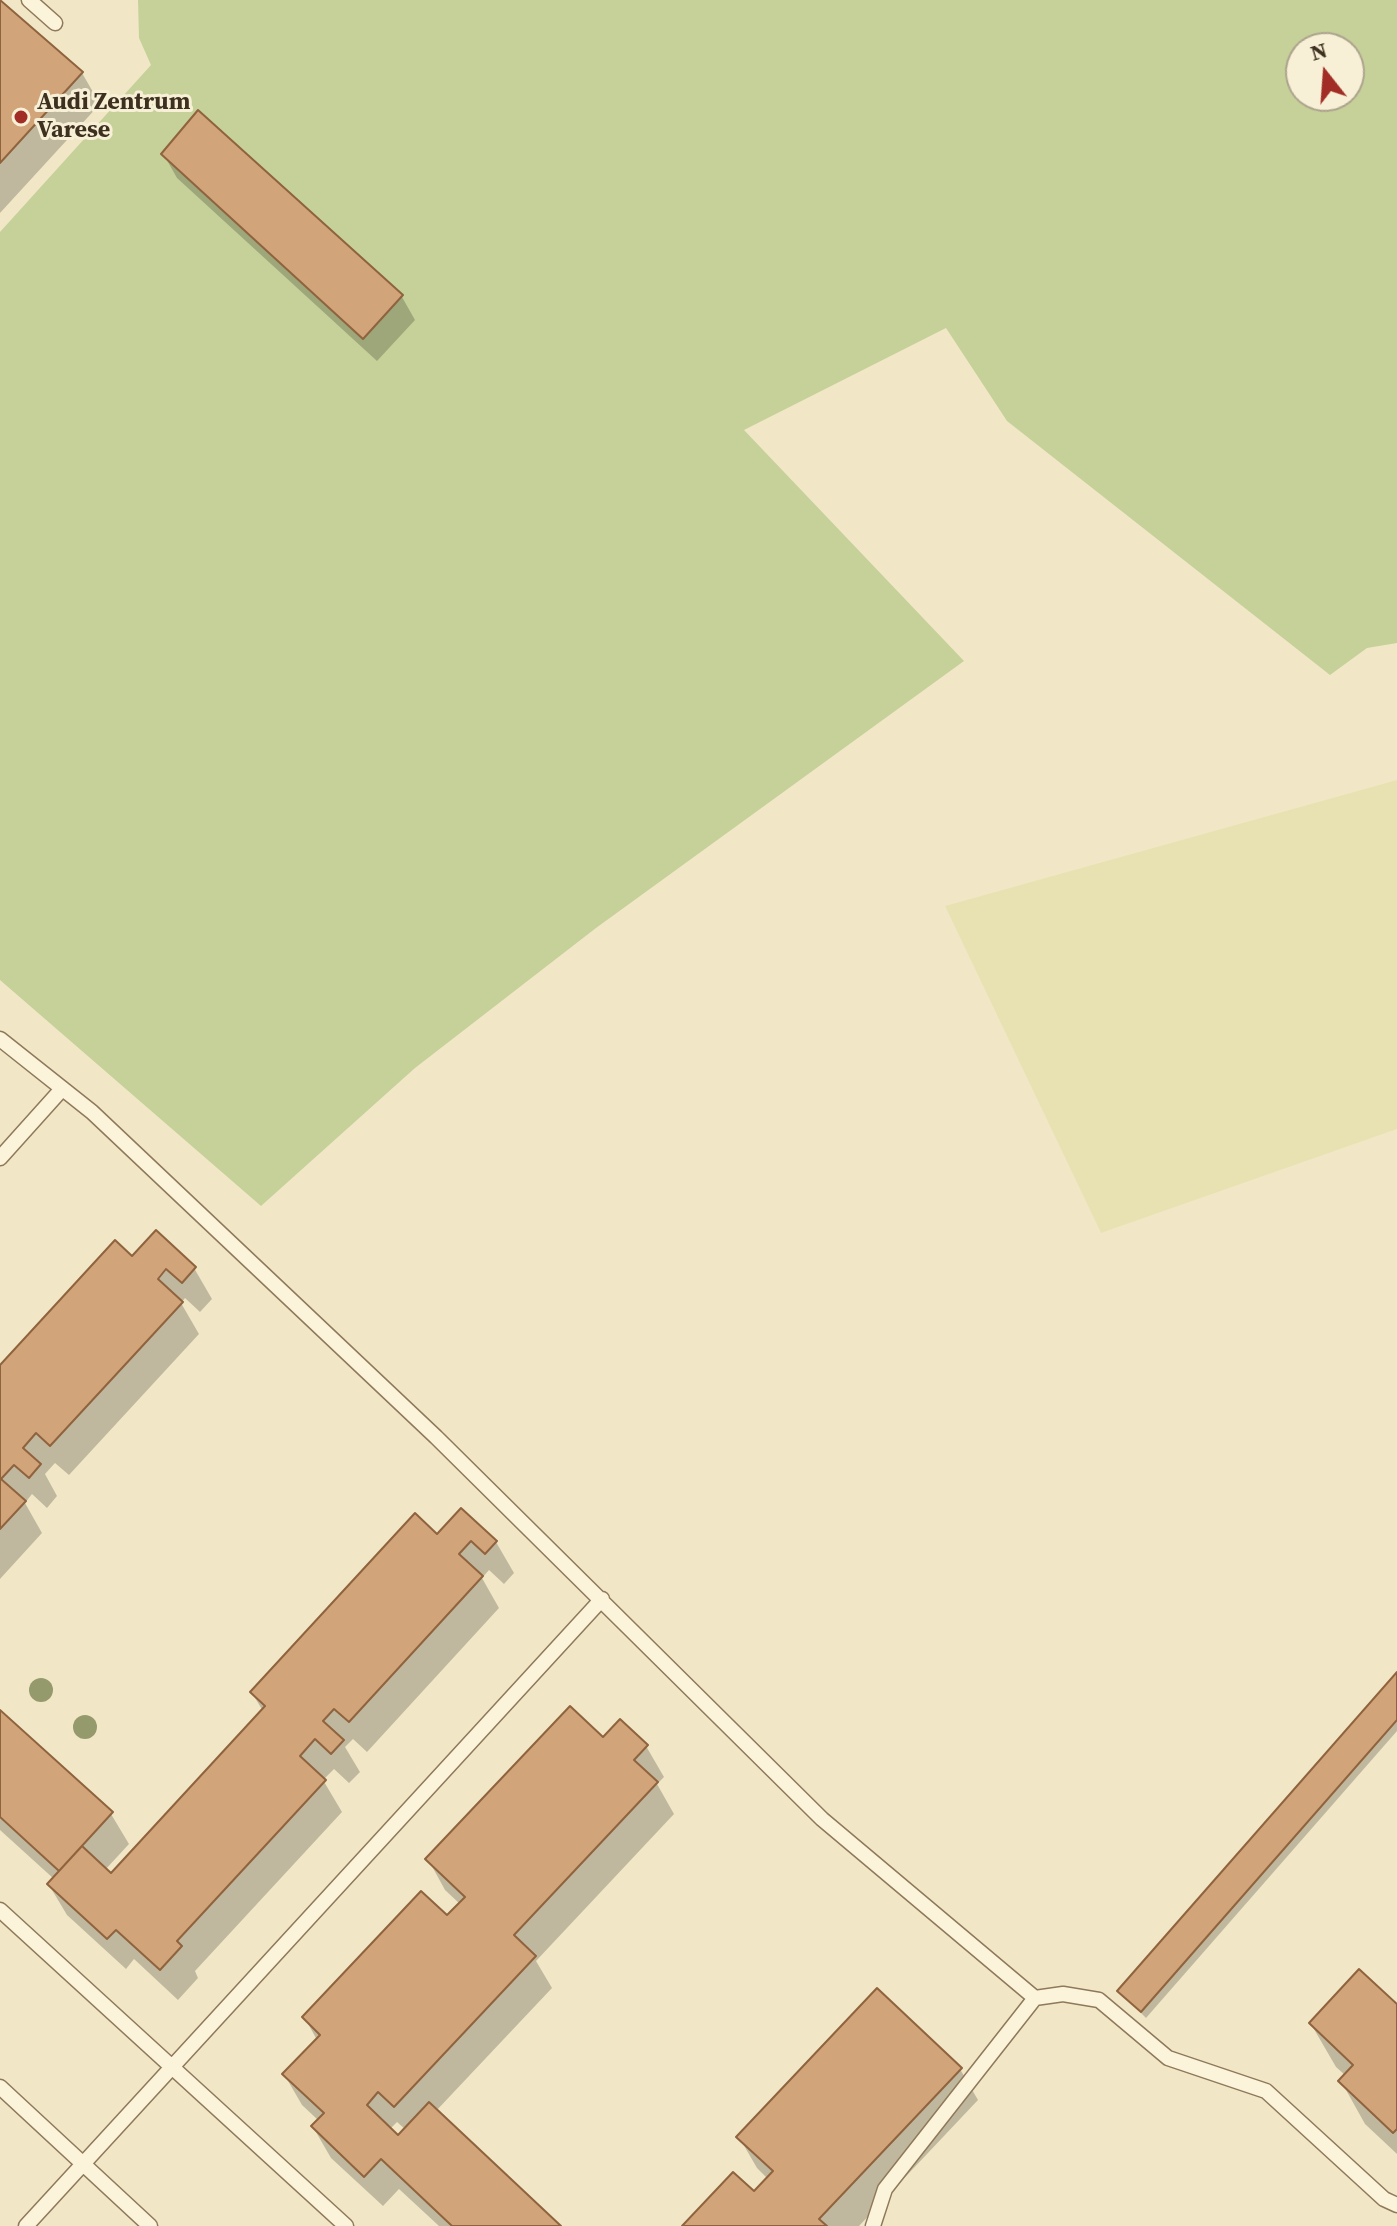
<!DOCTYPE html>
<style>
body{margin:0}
#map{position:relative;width:1397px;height:2226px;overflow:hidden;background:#f1e7c6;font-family:"Source Serif 4",serif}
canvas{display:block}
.north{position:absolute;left:1285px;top:32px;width:80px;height:80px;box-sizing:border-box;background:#f8f0d6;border:2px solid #ada38d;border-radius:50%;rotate:343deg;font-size:22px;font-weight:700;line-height:32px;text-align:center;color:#3d301f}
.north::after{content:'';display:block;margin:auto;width:28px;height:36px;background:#a12d26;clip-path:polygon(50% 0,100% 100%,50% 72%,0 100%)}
</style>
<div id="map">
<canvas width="1397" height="2226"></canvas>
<div class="north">N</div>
</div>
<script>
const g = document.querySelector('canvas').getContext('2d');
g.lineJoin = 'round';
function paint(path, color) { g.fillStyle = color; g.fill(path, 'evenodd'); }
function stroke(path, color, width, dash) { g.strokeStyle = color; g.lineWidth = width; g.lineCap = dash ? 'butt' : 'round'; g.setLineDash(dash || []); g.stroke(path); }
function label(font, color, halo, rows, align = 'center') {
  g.font = font + ' "Source Serif 4",serif'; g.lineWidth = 6; g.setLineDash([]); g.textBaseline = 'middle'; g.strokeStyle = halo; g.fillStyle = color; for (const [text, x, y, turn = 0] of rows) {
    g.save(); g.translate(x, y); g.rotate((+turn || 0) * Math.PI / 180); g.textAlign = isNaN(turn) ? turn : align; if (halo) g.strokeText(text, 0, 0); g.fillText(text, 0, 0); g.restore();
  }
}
paint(new Path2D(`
 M 1397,780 L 1397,1129 L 1101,1233 L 945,906 Z`), '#e8e2b3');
paint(new Path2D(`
 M 138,0 L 1397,0 L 1397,643 L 1367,648 L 1330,675 L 1007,421 L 946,328 L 744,430 L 964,661 L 596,928 L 415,1068 L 261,1206 L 0,980 L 0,232 L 151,65 L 139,38 ZM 1301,48 L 1349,48 L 1349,96 L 1301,96 Z`), '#c6d199');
paint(new Path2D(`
 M 0,2 L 82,73 L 100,104 L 0,213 Z
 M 198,113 L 402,297 L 415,320 L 377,361 L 177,178 L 164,155 Z
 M 132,1259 L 194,1268 L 212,1299 L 200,1312 L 185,1298 L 181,1303 L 199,1334 L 69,1475 L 55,1463 L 45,1474 L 57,1496 L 47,1508 L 32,1494 L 25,1503 L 42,1533 L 0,1579 L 0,1368 Z
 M 437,1536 L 496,1542 L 514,1573 L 504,1584 L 489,1570 L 482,1578 L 499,1608 L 367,1752 L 353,1739 L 345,1747 L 360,1772 L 349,1783 L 334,1769 L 323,1780 L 342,1812 L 195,1971 L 198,1978 L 178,2000 L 134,1959 L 126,1969 L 67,1915 L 49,1885 L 54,1879 L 0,1830 L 0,1712 L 111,1814 L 129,1844 L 105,1870 L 111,1876 L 263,1711 L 252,1693 Z
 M 1397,1675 L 1397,1731 L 1146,2018 L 1119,1991 Z
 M 604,1740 L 646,1746 L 664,1777 L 657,1784 L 674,1814 L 536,1961 L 552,1988 L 436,2111 L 558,2226 L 439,2226 L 399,2189 L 383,2206 L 331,2158 L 313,2127 L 319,2121 L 302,2105 L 284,2074 L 317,2040 L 305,2018 L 447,1918 L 460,1904 L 445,1890 L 428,1859 ZM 397,2122 L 406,2130 L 398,2137 L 390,2129 Z
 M 1397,2007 L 1397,2154 L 1365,2124 L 1341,2081 L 1346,2076 L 1336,2067 L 1311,2024 Z
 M 960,2069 L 978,2100 L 859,2226 L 685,2226 L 754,2194 L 768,2179 L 757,2168 L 739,2137 Z`), '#0003');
const building = new Path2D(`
 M 0,0 L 83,72 L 0,163 Z
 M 198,110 L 403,295 L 363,339 L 161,154 Z
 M 156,1230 L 196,1267 L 182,1283 L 166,1269 L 158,1279 L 183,1302 L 50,1446 L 36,1433 L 23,1448 L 41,1464 L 29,1478 L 14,1465 L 1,1479 L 26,1501 L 0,1529 L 0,1365 L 115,1240 L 132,1256 Z
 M 461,1508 L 497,1541 L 485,1554 L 471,1541 L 459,1554 L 483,1576 L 349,1722 L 334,1709 L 323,1721 L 344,1740 L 331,1754 L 315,1739 L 300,1756 L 326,1780 L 177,1941 L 182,1946 L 160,1970 L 116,1930 L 107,1939 L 47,1884 L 82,1846 L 111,1873 L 265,1706 L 250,1692 L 415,1513 L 437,1534 Z
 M 1397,1672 L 1397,1720 L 1141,2012 L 1117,1991 Z
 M 570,1706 L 603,1737 L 620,1719 L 648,1745 L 634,1760 L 658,1782 L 514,1935 L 536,1956 L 394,2107 L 378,2092 L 367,2105 L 398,2135 L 429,2102 L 561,2226 L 452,2226 L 381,2159 L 364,2177 L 311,2126 L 324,2113 L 282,2074 L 320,2035 L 302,2017 L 421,1891 L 447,1915 L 465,1897 L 425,1859 Z
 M 0,1710 L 113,1812 L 59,1871 L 0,1817 Z
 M 1359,1969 L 1397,2004 L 1397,2129 L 1393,2133 L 1338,2081 L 1353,2065 L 1309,2023 Z
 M 877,1988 L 962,2068 L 819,2219 L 827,2226 L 682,2226 L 733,2172 L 754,2191 L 773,2171 L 736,2137 Z`);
paint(building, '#d2a47a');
stroke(building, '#8f633e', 2);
const lane = new Path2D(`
 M 29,0 L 55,23
 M 0,1039 L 92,1112 L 436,1437 L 822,1819 L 1035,1998 L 885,2189 L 873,2226
 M 0,1158 L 62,1089
 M 0,1910 L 346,2226
 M 1035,1998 L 1063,1994 L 1099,2000 L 1168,2058 L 1266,2091 L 1384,2199 L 1397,2205
 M 0,2087 L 150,2226
 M 26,2226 L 602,1599`);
stroke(lane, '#8e795a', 17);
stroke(lane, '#fbf3da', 14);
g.fillStyle = '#959a6d';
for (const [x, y] of [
 [41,1690],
 [85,1727]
]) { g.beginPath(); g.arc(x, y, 12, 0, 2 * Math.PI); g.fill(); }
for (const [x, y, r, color] of [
 [21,117,8,"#a12d26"]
]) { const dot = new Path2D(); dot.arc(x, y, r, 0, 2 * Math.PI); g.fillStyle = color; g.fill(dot); stroke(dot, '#f8f0d6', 3); }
label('bold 24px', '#3d301f', '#f8f0d6', [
 ["Audi Zentrum",37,103],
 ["Varese",37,131]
], 'left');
</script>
